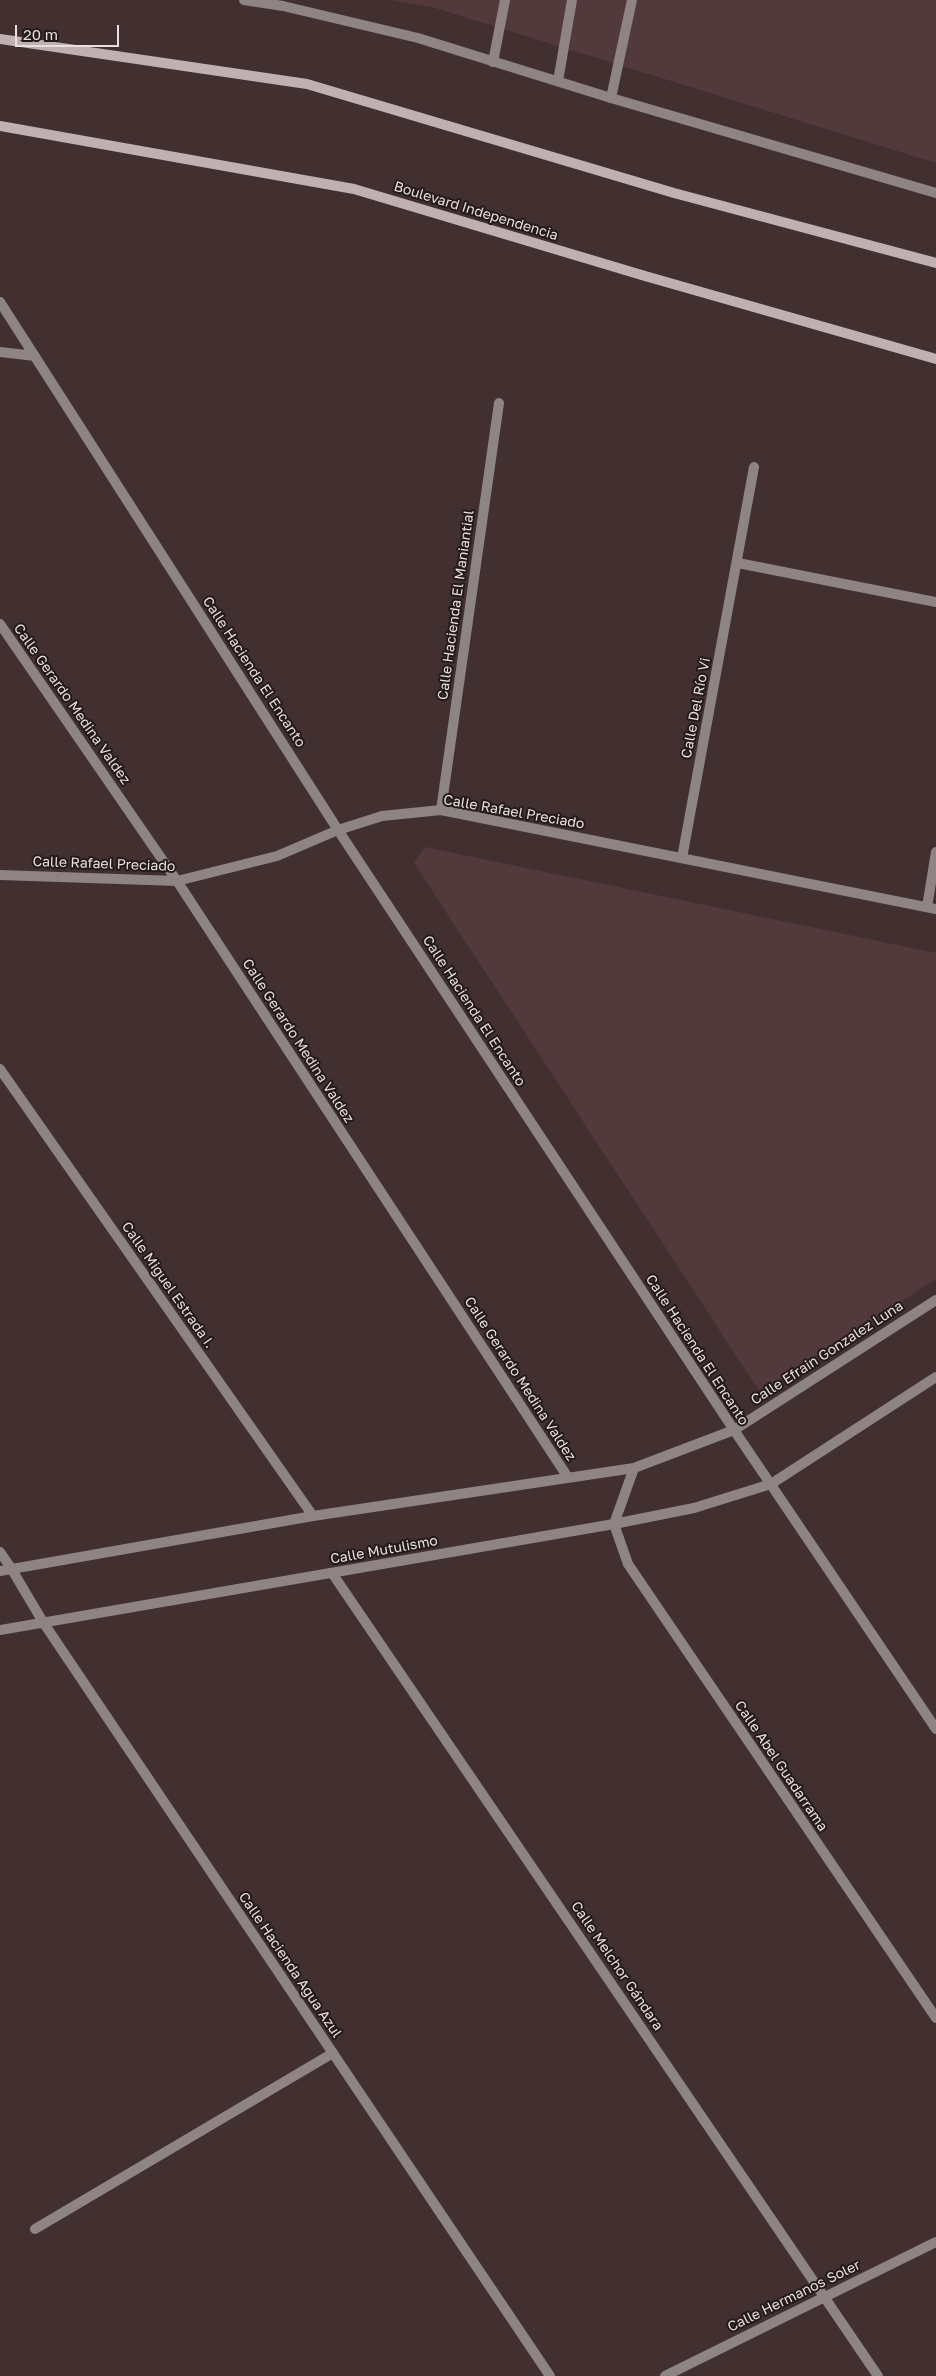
<!DOCTYPE html>
<meta charset="utf-8">
<style>
body{margin:0}
#map{position:relative;width:936px;height:2376px;overflow:hidden;background:#423031;font-family:"Golos Text",sans-serif}
canvas{display:block}
.scale{position:absolute;left:15px;top:25px;width:104px;height:22px;box-sizing:border-box;border:2px solid #eadede;border-top:0;padding-left:6px;font-size:15px;line-height:18px;white-space:nowrap;color:#eadede;-webkit-text-stroke:4px #231a1b;paint-order:stroke}
</style>
<div id="map">
<canvas width="936" height="2376"></canvas>
<div class="scale">20 m</div>
</div>
<script>
const g = document.querySelector('canvas').getContext('2d');
g.lineJoin = 'round';
function paint(path, color) { g.fillStyle = color; g.fill(path, 'evenodd'); }
function stroke(path, color, width, dash) { g.strokeStyle = color; g.lineWidth = width; g.lineCap = dash ? 'butt' : 'round'; g.setLineDash(dash || []); g.stroke(path); }
function label(font, color, halo, rows, align = 'center') {
  g.font = font + ' "Golos Text",sans-serif'; g.lineWidth = 4; g.setLineDash([]); g.textBaseline = 'middle'; g.strokeStyle = halo; g.fillStyle = color; for (const [text, x, y, turn = 0] of rows) {
    g.save(); g.translate(x, y); g.rotate((+turn || 0) * Math.PI / 180); g.textAlign = isNaN(turn) ? turn : align; if (halo) g.strokeText(text, 0, 0); g.fillText(text, 0, 0); g.restore();
  }
}
paint(new Path2D(`
 M 390,0 L 936,0 L 936,163 L 432,7 Z
 M 425,847 L 936,953 L 936,1279 L 760,1392 L 414,863 Z`), '#523a3c');
stroke(new Path2D(`
 M 493,62 L 505,0
 M 558,81 L 572,0
 M 611,98 L 632,0
 M 35,2229 L 333,2053`), '#8e8484', 10);
stroke(new Path2D(`
 M 244,0 L 283,6 L 418,38 L 611,98 L 936,193
 M 0,302 L 338,830 L 734,1430 L 936,1729
 M 0,352 L 35,356
 M 738,563 L 936,602
 M 0,624 L 177,881 L 567,1476
 M 441,810 L 499,403
 M 682,858 L 754,467
 M 0,875 L 177,881 L 277,856 L 338,830 L 382,816 L 441,810 L 936,909
 M 927,907 L 936,852
 M 0,1069 L 313,1516
 M 614,1524 L 628,1564 L 936,2018
 M 0,1552 L 11,1568
 M 332,1573 L 878,2376
 M 665,2376 L 936,2242`), '#8e8484', 10);
stroke(new Path2D(`
 M 614,1524 L 634,1468
 M 11,1568 L 43,1622 L 550,2376
 M 0,1571 L 313,1516 L 634,1468 L 734,1430 L 936,1300
 M 0,1630 L 614,1524 L 694,1508 L 771,1484 L 936,1377`), '#8e8484', 10);
stroke(new Path2D(`
 M 0,39 L 307,84 L 674,193 L 936,263
 M 0,126 L 354,189 L 645,276 L 936,359`), '#c0b0b1', 10);
label('14px', '#eadede', '#231a1b', [
 ["Boulevard Independencia",476,211,17],
 ["Calle Hacienda El Maniantial",456,605,-82],
 ["Calle Hacienda El Encanto",254,672,57],
 ["Calle Gerardo Medina Valdez",72,704,55],
 ["Calle Del Río Vi",696,708,-79],
 ["Calle Rafael Preciado",514,812,10],
 ["Calle Rafael Preciado",104,864,2],
 ["Calle Hacienda El Encanto",474,1011,57],
 ["Calle Gerardo Medina Valdez",298,1041,57],
 ["Calle Miguel Estrada I.",168,1285,55],
 ["Calle Hacienda El Encanto",697,1350,57],
 ["Calle Efrain Gonzalez Luna",827,1353,-33],
 ["Calle Gerardo Medina Valdez",520,1379,57],
 ["Calle Mutulismo",384,1550,-10],
 ["Calle Abel Guadarrama",781,1766,56],
 ["Calle Hacienda Agua Azul",290,1965,56],
 ["Calle Melchor Gándara",617,1966,56],
 ["Calle Hermanos Soler",794,2296,-26]
]);
</script>
